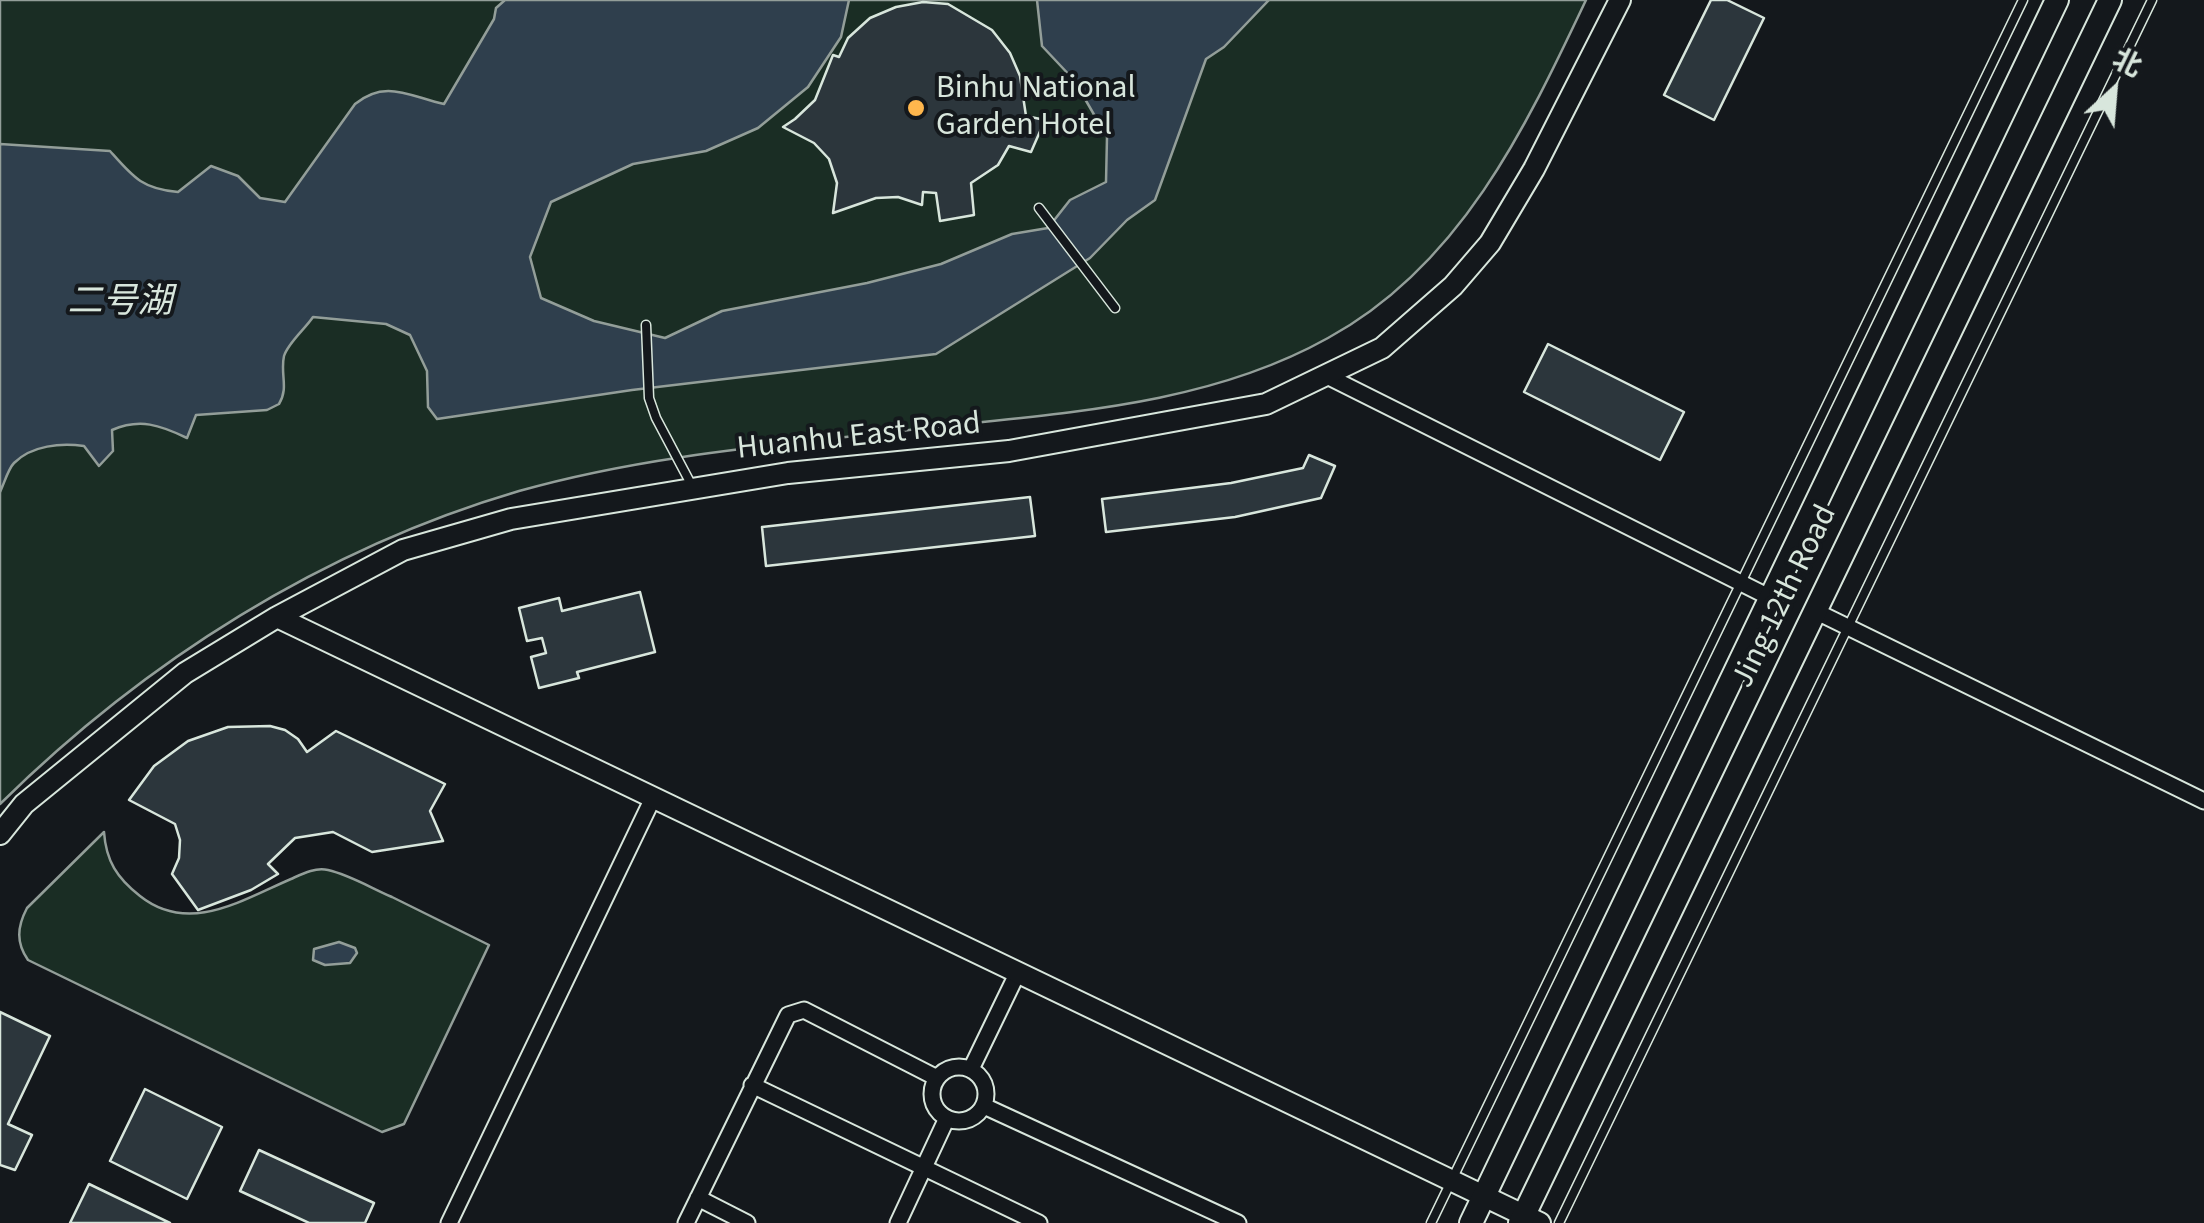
<!DOCTYPE html>
<meta charset="utf-8">
<style>
body{margin:0}
#map{position:relative;width:2204px;height:1223px;overflow:hidden;background:#14181c;font-family:"Source Sans 3","Noto Sans SC",sans-serif}
canvas{display:block}
.north{position:absolute;left:2064px;top:40px;width:100px;height:100px;-webkit-text-stroke:8px #14181c;paint-order:stroke;rotate:26deg;font-size:28px;font-weight:700;line-height:40px;text-align:center;color:#d8e6dc}
.north::after{content:'';display:block;margin:auto;width:35px;height:45px;background:#d8e6dc;clip-path:polygon(50% 0,100% 100%,50% 72%,0 100%)}
</style>
<div id="map">
<canvas width="2204" height="1223"></canvas>
<div class="north">北</div>
</div>
<script>
const g = document.querySelector('canvas').getContext('2d');
g.lineJoin = 'round';
function paint(path, color) { g.fillStyle = color; g.fill(path, 'evenodd'); }
function stroke(path, color, width, dash) { g.strokeStyle = color; g.lineWidth = width; g.lineCap = dash ? 'butt' : 'round'; g.setLineDash(dash || []); g.stroke(path); }
function label(font, color, halo, rows, align = 'center') {
  g.font = font + ' "Source Sans 3","Noto Sans SC",sans-serif'; g.lineWidth = 8; g.setLineDash([]); g.textBaseline = 'middle'; g.strokeStyle = halo; g.fillStyle = color; for (const [text, x, y, turn = 0] of rows) {
    g.save(); g.translate(x, y); g.rotate((+turn || 0) * Math.PI / 180); g.textAlign = isNaN(turn) ? turn : align; if (halo) g.strokeText(text, 0, 0); g.fillText(text, 0, 0); g.restore();
  }
}
const green = new Path2D(`
 M 0,0 L 1586,0 C 1525,129 1460,266 1328,338 C 1201,409 1051,413 909,430 C 778,445 646,455 519,491 C 322,549 145,661 0,804 Z
 M 104,832 C 106,861 117,878 140,896 C 189,935 242,900 291,879 C 302,874 315,867 328,870 C 350,875 371,888 392,897 C 424,913 457,929 489,945 L 404,1124 L 382,1132 L 28,960 C 16,943 17,927 27,908 Z`);
paint(green, '#1a2d24');
stroke(green, '#939e99', 2.5);
const water = new Path2D(`
 M 505,0 L 849,0 L 841,37 L 808,87 L 758,128 L 706,151 L 633,164 L 551,202 L 530,257 L 541,298 L 594,321 L 665,338 L 722,311 L 867,283 L 941,264 L 1012,234 L 1048,228 L 1070,200 L 1106,182 L 1107,137 L 1074,80 L 1042,46 L 1037,0 L 1269,0 L 1224,47 L 1206,59 L 1155,200 L 1127,220 L 1090,258 L 936,354 L 632,390 L 437,419 L 428,407 L 427,371 L 410,335 L 386,324 L 313,317 C 305,329 288,343 284,356 C 280,374 289,388 279,404 L 267,410 L 196,415 L 187,438 C 160,425 140,418 112,430 L 113,451 L 99,466 L 84,446 C 61,443 32,445 14,463 C 8,469 4,484 0,492 L 0,144 L 110,151 C 133,177 142,189 178,192 L 211,166 L 238,176 L 260,198 L 285,202 L 355,104 C 385,79 409,96 444,104 L 494,19 L 496,8 Z
 M 339,942 L 355,948 L 357,953 L 350,963 L 325,965 L 313,960 L 314,949 Z`);
paint(water, '#2f3f4d');
stroke(water, '#939e99', 2.5);
const building = new Path2D(`
 M 1711,0 L 1727,0 L 1764,18 L 1714,120 L 1664,95 Z
 M 923,2 L 948,4 L 992,30 L 1010,53 L 1020,76 L 1026,116 L 1045,120 L 1031,152 L 1009,146 L 998,165 L 971,183 L 974,215 L 940,221 L 936,193 L 923,192 L 922,205 L 898,197 L 876,198 L 833,213 L 837,183 L 829,159 L 814,143 L 783,127 L 795,119 L 815,100 L 833,55 L 839,57 L 848,38 L 870,18 L 896,7 Z
 M 1548,344 L 1684,412 L 1660,460 L 1524,392 Z
 M 1309,455 L 1335,466 L 1321,498 L 1235,517 L 1106,532 L 1102,499 L 1231,483 L 1303,468 Z
 M 1030,497 L 1035,536 L 766,566 L 762,527 Z
 M 640,592 L 655,652 L 577,672 L 579,678 L 539,688 L 531,657 L 546,653 L 542,638 L 527,641 L 519,608 L 559,598 L 562,611 Z
 M 270,726 L 285,730 L 298,739 L 307,752 L 336,731 L 445,784 L 430,811 L 443,841 L 372,852 L 333,832 L 295,838 L 268,864 L 278,874 L 251,890 L 198,910 L 172,874 L 179,858 L 180,840 L 175,824 L 129,800 L 154,766 L 188,741 L 228,727 Z
 M 0,1012 L 50,1036 L 8,1124 L 32,1135 L 15,1170 L 0,1165 Z
 M 145,1089 L 222,1127 L 187,1199 L 110,1161 Z
 M 259,1150 L 374,1203 L 365,1223 L 309,1223 L 240,1191 Z
 M 89,1184 L 170,1223 L 70,1223 Z`);
paint(building, '#2c363c');
stroke(building, '#d8e6dc', 2.5);
const service = new Path2D(`
 M 1039,208 L 1115,308
 M 646,325 L 649,398 L 656,418 L 691,484
 M 1431,1223 L 2023,0
 M 1559,1223 L 2152,0`);
const minor = new Path2D(`
 M 1327,376 L 1769,597
 M 1815,611 L 2204,801
 M932 1094a27 27 0 1 1 54 0a27 27 0 1 1-54 0Z
 M 971,1069 L 1018,972
 M 752,1085 L 1039,1223
 M 984,1106 L 1238,1223
 M 698,1198 L 747,1223
 M 449,1223 L 653,798
 M 686,1223 L 788,1015 L 804,1010 L 937,1078
 M 898,1223 L 947,1118`);
const tertiary = new Path2D(`
 M 277,617 L 1540,1223
 M 0,834 L 24,804 L 185,673 L 277,617 L 403,550 L 511,519 L 788,473 L 1009,451 L 1266,404 L 1382,348 L 1453,286 L 1490,243 L 1534,169 L 1620,0`);
const secondary = new Path2D(`
 M 1471,1223 L 2057,0
 M 1520,1223 L 2110,0`);
stroke(service, '#d8e6dc', 11);
stroke(minor, '#d8e6dc', 19);
stroke(tertiary, '#d8e6dc', 24);
stroke(secondary, '#d8e6dc', 26);
stroke(service, '#14181c', 8);
stroke(minor, '#14181c', 15);
stroke(tertiary, '#14181c', 20);
stroke(secondary, '#14181c', 22);
for (const [x, y, r, color] of [
 [916,108,10,"#ffb74d"]
]) { const dot = new Path2D(); dot.arc(x, y, r, 0, 2 * Math.PI); g.fillStyle = color; g.fill(dot); stroke(dot, '#14181c', 4); }
label('32px', '#d8e6dc', '#14181c', [
 ["Binhu National",936,90],
 ["Garden Hotel",936,127]
], 'left');
label('32px', '#d8e6dc', '#14181c', [
 ["Huanhu East Road",859,438,-6],
 ["Jing 12th Road",1786,597,-64]
]);
label('italic 35px', '#d8e6dc', '#14181c', [
 ["二号湖",120,304]
]);
</script>
